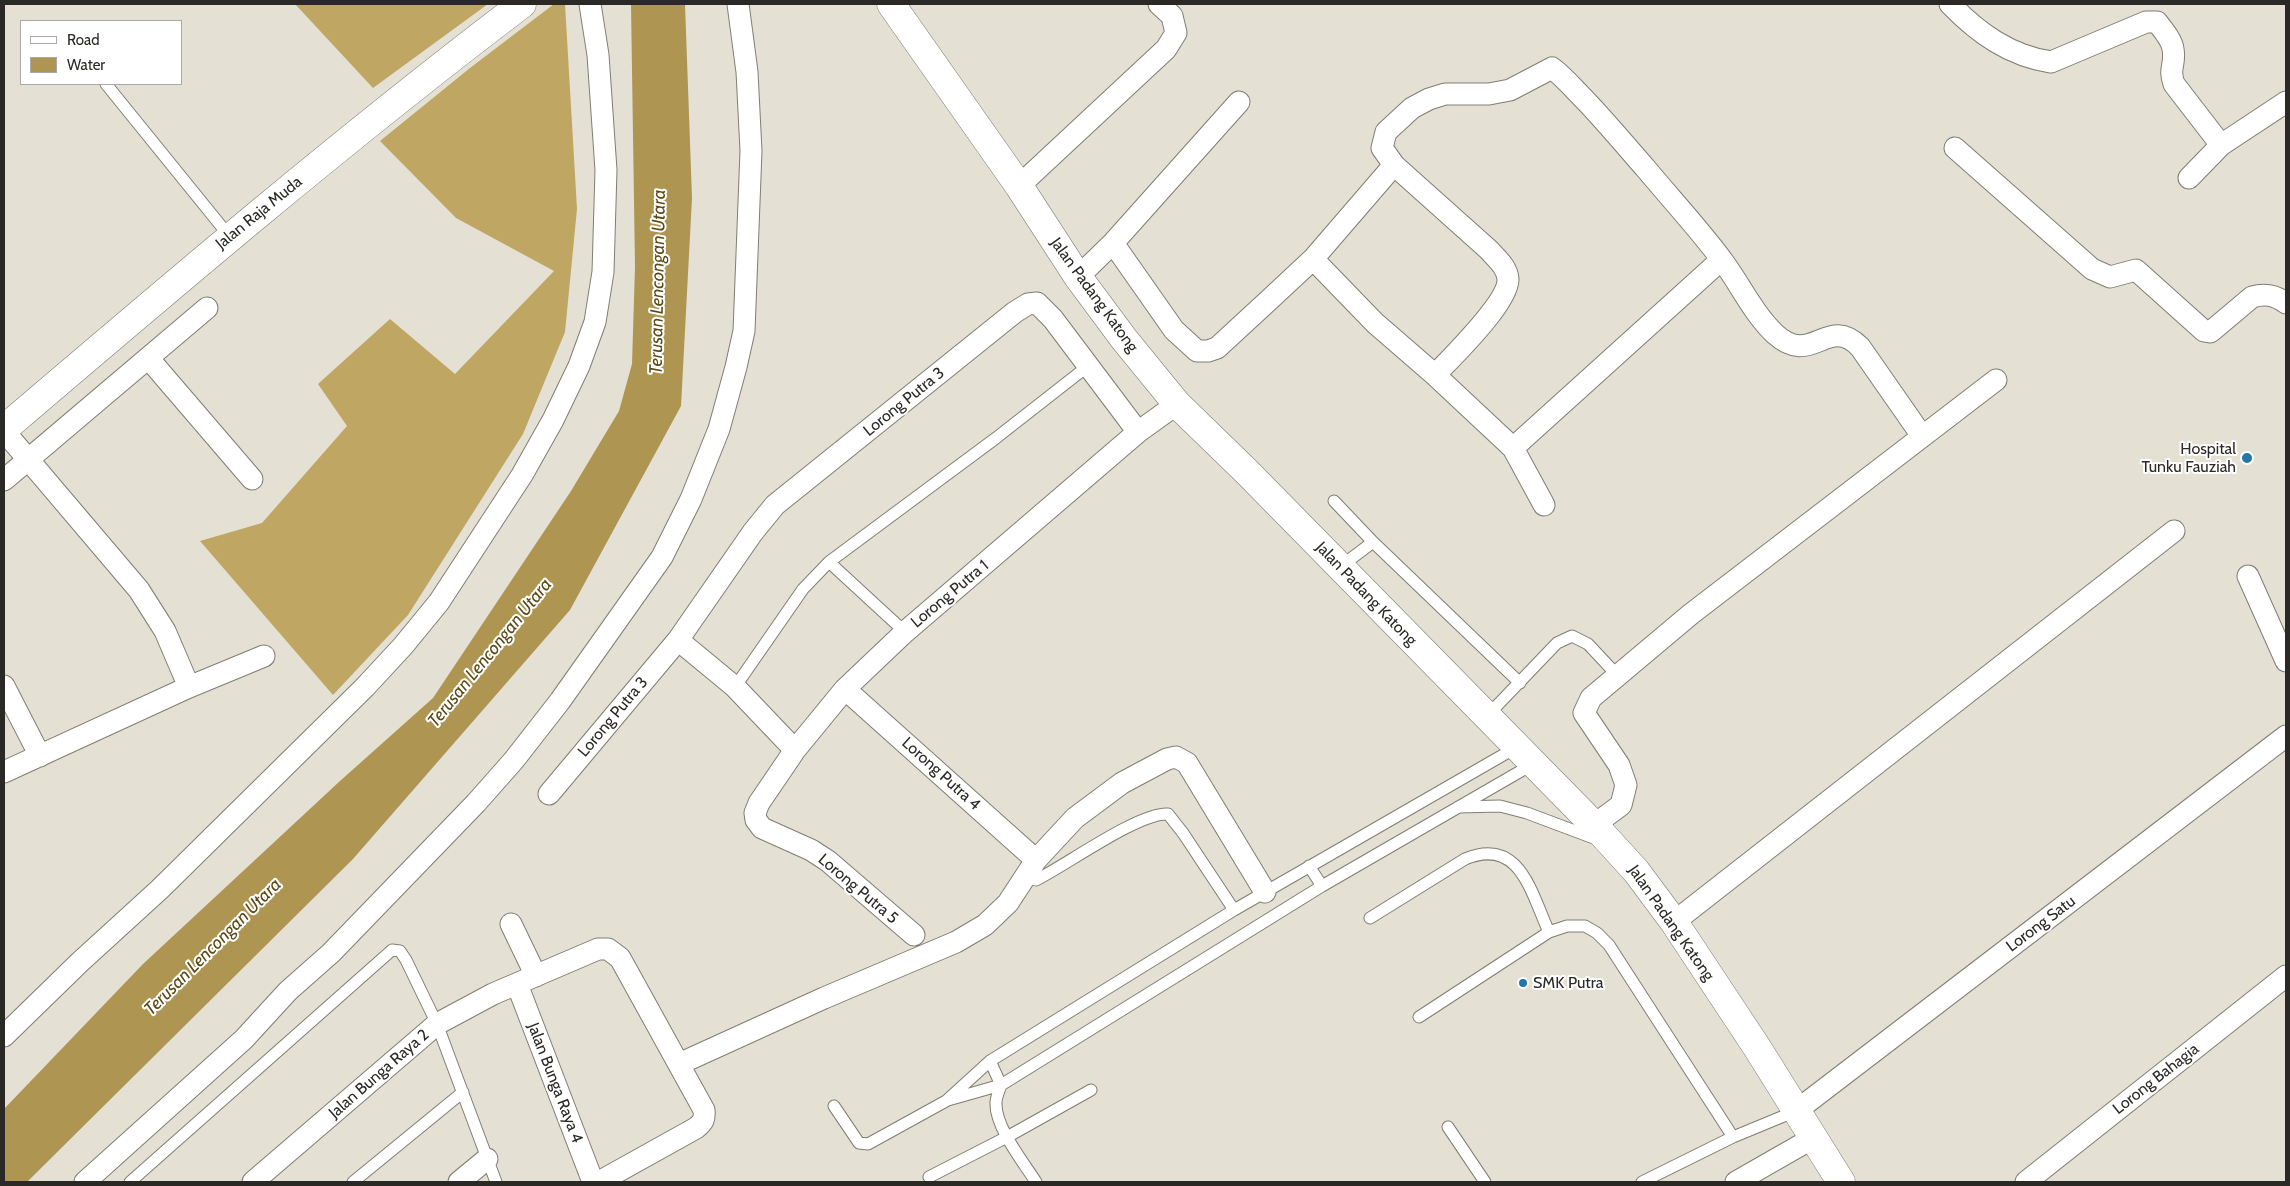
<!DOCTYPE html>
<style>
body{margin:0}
#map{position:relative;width:2290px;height:1186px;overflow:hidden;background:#e5e0d4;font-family:Cabin,sans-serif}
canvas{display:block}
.frame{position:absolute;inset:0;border:5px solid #2b2925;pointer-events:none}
.legend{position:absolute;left:20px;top:20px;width:162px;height:65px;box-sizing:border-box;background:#fff;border:1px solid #aaa9a8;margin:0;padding:6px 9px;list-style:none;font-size:15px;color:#2b2925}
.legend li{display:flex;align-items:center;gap:10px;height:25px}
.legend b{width:25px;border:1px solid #aaa9a8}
</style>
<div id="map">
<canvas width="2290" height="1186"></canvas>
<div class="frame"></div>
<ul class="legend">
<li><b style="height:6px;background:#fff"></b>Road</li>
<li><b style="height:14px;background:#ae9552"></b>Water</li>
</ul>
</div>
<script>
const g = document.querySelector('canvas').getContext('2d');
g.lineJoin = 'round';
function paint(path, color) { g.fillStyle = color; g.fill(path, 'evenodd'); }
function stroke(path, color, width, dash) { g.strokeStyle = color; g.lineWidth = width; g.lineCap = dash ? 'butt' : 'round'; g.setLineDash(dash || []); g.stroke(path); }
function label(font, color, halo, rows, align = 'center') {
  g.font = font + ' Cabin,sans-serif'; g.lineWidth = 4; g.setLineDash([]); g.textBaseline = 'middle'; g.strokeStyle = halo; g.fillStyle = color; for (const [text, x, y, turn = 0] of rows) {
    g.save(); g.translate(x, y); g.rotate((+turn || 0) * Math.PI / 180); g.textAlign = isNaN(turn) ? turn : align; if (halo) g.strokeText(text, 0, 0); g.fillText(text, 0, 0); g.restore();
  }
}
paint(new Path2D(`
 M 295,4 L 488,4 L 373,88 Z
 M 554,4 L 565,4 L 577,209 L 565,332 L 523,434 L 408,615 L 333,695 L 200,541 L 262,523 L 347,426 L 318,384 L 390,319 L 455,374 L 554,271 L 456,218 L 380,141 L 470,68 Z`), '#bfa663');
paint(new Path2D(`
 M 631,4 L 685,4 L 692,198 L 681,406 L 570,610 L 353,859 L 27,1182 L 4,1182 L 4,1109 L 143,964 L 340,781 L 433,698 L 571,491 L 619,411 L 632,364 L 635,267 Z`), '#ae9552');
const lane = new Path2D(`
 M 106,84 L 230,237
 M 1334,501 L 1373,542
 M 829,562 L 905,632
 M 1340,567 L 1373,542 L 1520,683
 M 735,687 L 803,589 L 829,562 L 996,438 L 1088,366
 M 1487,716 L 1557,643 L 1572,636 L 1588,644 L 1617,675
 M 1458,807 L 1500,806 L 1527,813 L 1599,840
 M 1309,866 L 1322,886
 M 1026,878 L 1036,880 C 1065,866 1139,812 1168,814 L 1183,833 L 1234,910
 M 1370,918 L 1465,859 C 1520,836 1531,893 1549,932
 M 1419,1017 L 1549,932 L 1567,926 L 1585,926 L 1597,933 L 1609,945 L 1733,1137
 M 990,1061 L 1001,1085 C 999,1091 996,1097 996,1103 C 995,1127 1024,1163 1036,1182
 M 948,1100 L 1001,1085 L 1322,886 L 1533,764
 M 834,1106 L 859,1143 L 868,1144 L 946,1101 L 990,1061 L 1234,910 L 1517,747
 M 1448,1127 L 1485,1182
 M 929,1177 L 1007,1137 L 1091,1090
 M 130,1182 L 392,950 L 400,951 L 406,960 L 437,1024 L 496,1182
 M 353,1182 L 463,1092
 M 1642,1182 L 1733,1137 L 1796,1111`);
const street = new Path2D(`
 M 1950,4 C 1978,33 2010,56 2051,62 L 2146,22 L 2157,22 C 2163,30 2172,40 2173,49 C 2176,65 2168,67 2174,84 L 2221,145
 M 1955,148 L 2092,269 L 2110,277 L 2136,270 L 2204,331 L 2210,332 L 2214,329 L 2252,297 C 2265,293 2275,295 2286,303
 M 1394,165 L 1382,148 L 1386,132 L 1412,108 L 1429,99 L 1445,94 L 1489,94 L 1510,90 L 1552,68 C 1564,77 1573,88 1584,99 C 1606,122 1626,146 1647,170 C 1672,200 1699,229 1722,260 C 1740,284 1753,313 1775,334 C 1812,368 1827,314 1860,347 L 1922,436
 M 2189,178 L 2221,145 L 2286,102
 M 1019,186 L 1166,49 L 1176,33 L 1172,16 L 1159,4
 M 1113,243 L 1174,330 L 1197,351 L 1208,351 L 1217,348 L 1268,301 L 1313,259 L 1394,165 L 1489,250 C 1497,259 1507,267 1508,279 C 1509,302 1452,357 1435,375
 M 1313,259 L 1375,323 L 1435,375 L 1513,448 L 1544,505
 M 1078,277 L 1113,243 L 1239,102
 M 149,359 L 252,479
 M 4,431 L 139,590 L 165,631 L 189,687
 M 1513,448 L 1721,260
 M 4,480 L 207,308
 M 2248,576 L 2286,661
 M 4,686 L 40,756
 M 845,689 L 1036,860
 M 795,750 L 735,687 L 678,640 L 753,532 L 775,505 L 1015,312 L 1028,304 L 1037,303 L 1053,319 L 1138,432
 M 4,772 L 189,687 L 264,656
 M 549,794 L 678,640
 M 1594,825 L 1621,805 L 1626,785 L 1619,765 L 1584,713 L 1591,698 L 1691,614 L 1996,380
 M 1674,922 L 2174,531
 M 511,924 L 536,976
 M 914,935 L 828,861 L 811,850 L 762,828 L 756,820 L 755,813 L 759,803 L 795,750 L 845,689 L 905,632 L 1138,432 L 1177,404
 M 517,984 L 593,1182
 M 4,1036 L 80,962 L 160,889 L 365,687 L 403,646 L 439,602 L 522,475 L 553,420 L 579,366 L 595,322 L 603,272 L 606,170 L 598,55 L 590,4
 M 679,1064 L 824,998 L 956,942 L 985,925 L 1008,903 L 1036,860 L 1075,818 L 1122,783 L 1167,759 L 1176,757 L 1187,763 L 1265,892
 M 1796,1111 L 2286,736
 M 85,1182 L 244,1039 L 288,991 L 331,953 L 476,803 L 514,760 L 560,701 L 662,557 L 691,499 L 719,429 L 736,367 L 744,331 L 751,151 L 747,72 L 738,4
 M 253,1182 L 437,1024 L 493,994 L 598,949 L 608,949 L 620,958 L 704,1110 C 705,1120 703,1122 696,1128 L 599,1182
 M 459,1182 L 487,1159
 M 1736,1182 L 1813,1138
 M 2026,1182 L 2286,976`);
const secondary = new Path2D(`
 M 891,4 L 1019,186 L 1078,277 L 1124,339 L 1177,404 L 1247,472 L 1594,825 L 1636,871 L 1674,922 L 1758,1049 L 1841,1182
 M 4,429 C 174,284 344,139 522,4`);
stroke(lane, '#817d71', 13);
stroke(street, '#817d71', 23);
stroke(secondary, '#817d71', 29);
stroke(lane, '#fff', 11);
stroke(street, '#fff', 21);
stroke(secondary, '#fff', 28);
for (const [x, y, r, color] of [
 [2247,458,6,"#2476a7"],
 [1523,983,5,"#2476a7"]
]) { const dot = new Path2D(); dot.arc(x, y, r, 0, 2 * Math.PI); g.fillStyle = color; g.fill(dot); stroke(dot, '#fff', 2); }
label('16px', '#2b2925', '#fff', [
 ["Jalan Raja Muda",259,213,-39],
 ["Jalan Padang Katong",1094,295,54],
 ["Lorong Putra 3",904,402,-39],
 ["Lorong Putra 1",950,594,-40],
 ["Jalan Padang Katong",1366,594,46],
 ["Lorong Putra 3",613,717,-50],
 ["Lorong Putra 4",941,774,42],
 ["Lorong Putra 5",858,889,40],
 ["Jalan Padang Katong",1671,923,55],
 ["Lorong Satu",2041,924,-37],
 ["Jalan Bunga Raya 2",379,1074,-41],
 ["Lorong Bahagia",2156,1079,-38],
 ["Jalan Bunga Raya 4",555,1083,69]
]);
label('16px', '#2b2925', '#fff', [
 ["Hospital",2236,449],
 ["Tunku Fauziah",2236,467],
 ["SMK Putra",1533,983,"left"]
], 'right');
label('italic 18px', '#5b4915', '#fff', [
 ["Terusan Lencongan Utara",658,282,-89],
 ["Terusan Lencongan Utara",490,653,-51],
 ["Terusan Lencongan Utara",213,947,-45]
]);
</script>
